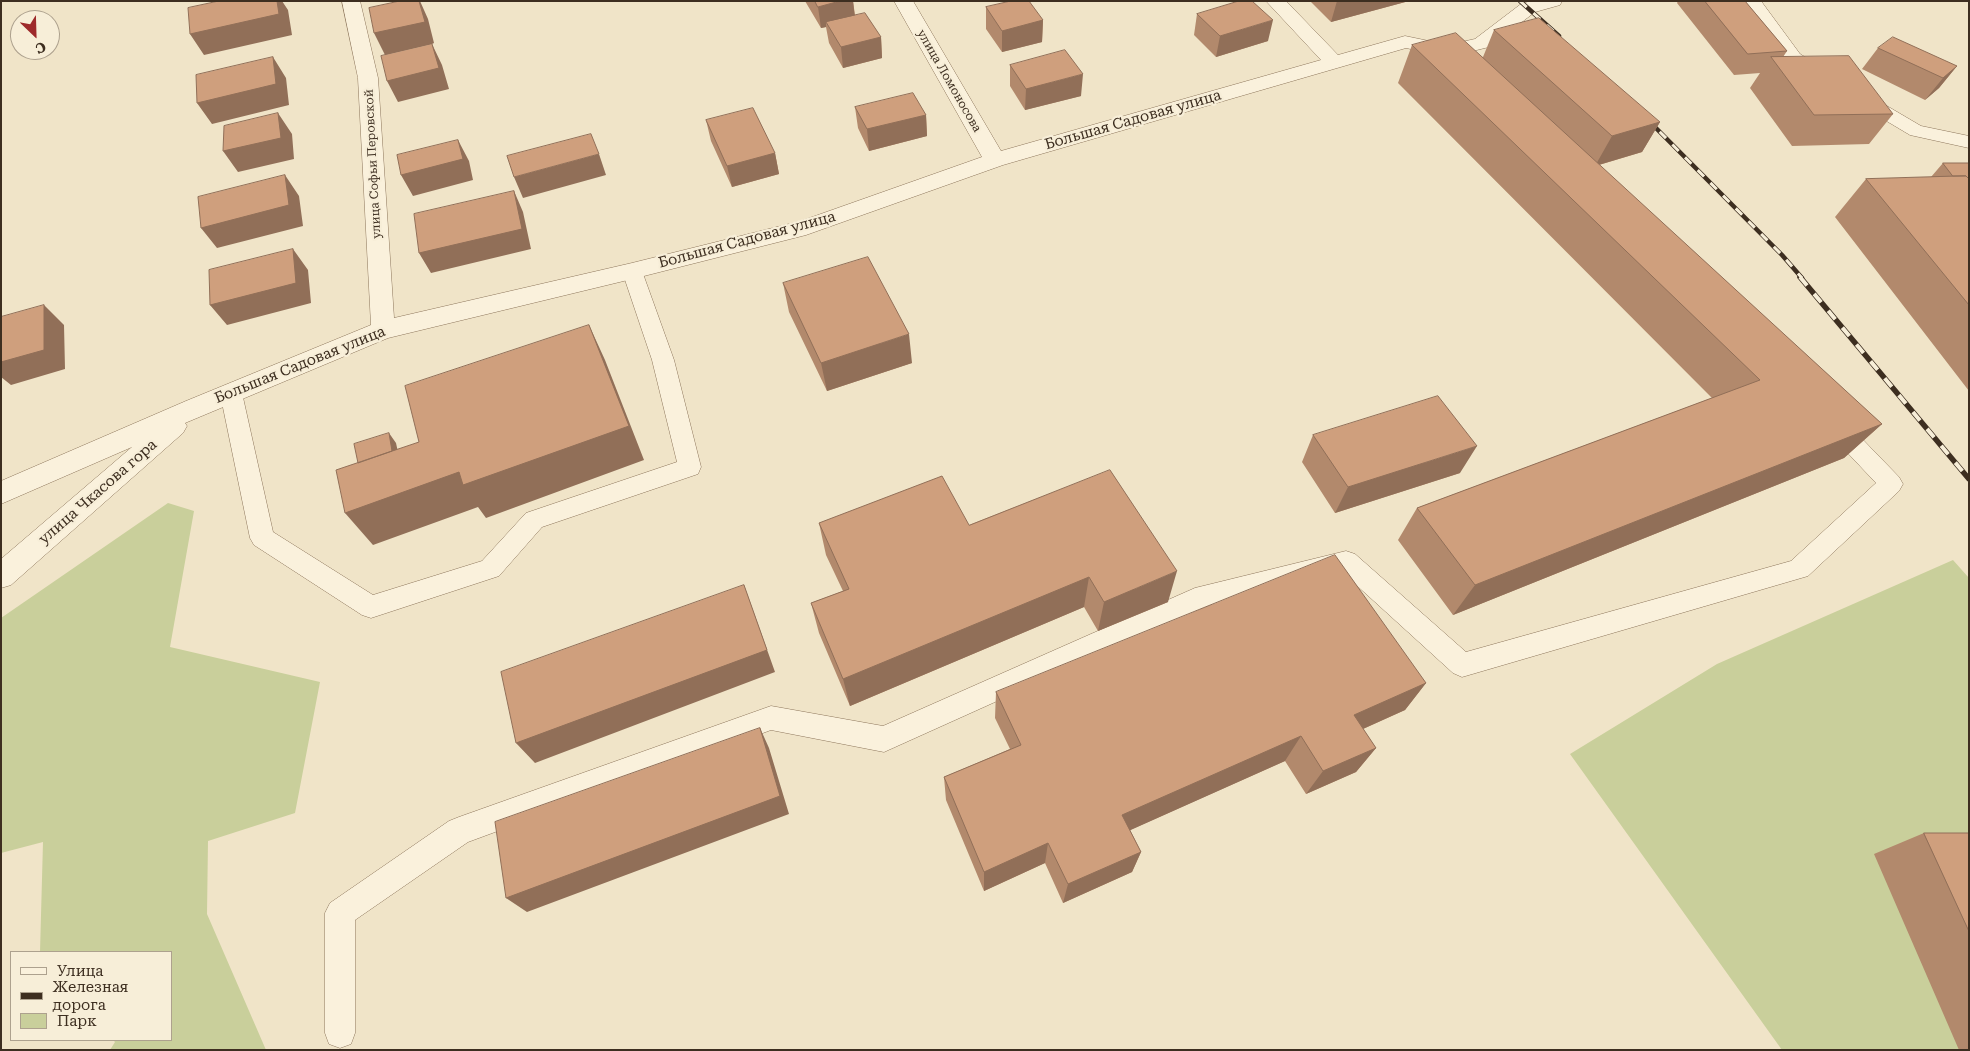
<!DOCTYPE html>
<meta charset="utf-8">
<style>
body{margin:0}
#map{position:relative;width:1970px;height:1051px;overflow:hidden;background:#f0e4c8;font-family:"Roboto Serif",serif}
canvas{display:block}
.frame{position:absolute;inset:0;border:2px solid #3d2e20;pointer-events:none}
.legend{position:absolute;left:10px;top:951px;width:162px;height:90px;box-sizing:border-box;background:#f7eed8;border:1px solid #ada18e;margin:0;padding:6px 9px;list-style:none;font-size:15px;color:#3d2e20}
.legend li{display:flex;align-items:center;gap:10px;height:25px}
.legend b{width:25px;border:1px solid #ada18e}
.north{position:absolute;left:10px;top:10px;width:50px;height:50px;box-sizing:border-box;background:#f7eed8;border:1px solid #ada18e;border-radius:50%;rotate:156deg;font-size:14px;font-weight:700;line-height:20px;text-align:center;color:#3d2e20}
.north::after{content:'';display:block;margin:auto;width:18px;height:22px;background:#9e2a2b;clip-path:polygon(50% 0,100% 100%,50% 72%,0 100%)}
</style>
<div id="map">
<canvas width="1970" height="1051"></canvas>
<div class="frame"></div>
<ul class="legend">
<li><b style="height:6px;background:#faf1dc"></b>Улица</li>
<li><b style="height:6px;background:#3d2e20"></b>Железная дорога</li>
<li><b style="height:14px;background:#c9cf9b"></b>Парк</li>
</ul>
<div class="north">С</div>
</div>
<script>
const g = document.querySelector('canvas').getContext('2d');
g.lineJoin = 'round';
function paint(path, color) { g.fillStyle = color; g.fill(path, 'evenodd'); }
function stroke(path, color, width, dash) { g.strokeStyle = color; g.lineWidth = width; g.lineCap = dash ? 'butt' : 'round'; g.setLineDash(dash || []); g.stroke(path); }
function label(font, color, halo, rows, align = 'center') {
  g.font = font + ' "Roboto Serif",serif'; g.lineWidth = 4.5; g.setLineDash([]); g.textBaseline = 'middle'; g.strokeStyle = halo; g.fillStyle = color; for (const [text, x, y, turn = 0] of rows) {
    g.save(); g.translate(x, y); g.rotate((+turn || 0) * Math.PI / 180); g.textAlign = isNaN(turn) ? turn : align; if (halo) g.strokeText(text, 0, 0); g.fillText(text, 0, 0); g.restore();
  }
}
paint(new Path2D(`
 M 168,503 L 194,511 L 170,647 L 320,682 L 295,813 L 208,841 L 207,914 L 266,1050 L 110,1050 L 115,1042 L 113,1040 L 171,1040 L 171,952 L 40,952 L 43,842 L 1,853 L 1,618 Z
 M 1953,560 L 1969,578 L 1969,1050 L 1782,1050 L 1570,754 L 1717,664 Z`), '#c9cf9b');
const lane = new Path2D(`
 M 1745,1 L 1761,1 L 1800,54 L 1826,70 L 1829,74 L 1826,78 L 1820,79 L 1814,78 L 1788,62 Z
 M 1864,94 L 1870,96 L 1921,126 L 1969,136 L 1969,148 L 1910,135 L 1858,104 L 1855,100 L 1858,96 Z
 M 632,264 L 639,266 L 642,271 L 674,360 L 701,467 L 698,474 L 542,527 L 499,576 L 371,618 L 362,615 L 254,545 L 250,538 L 220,393 L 223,387 L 231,385 L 239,387 L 242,393 L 273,532 L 373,595 L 482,561 L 526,513 L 677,462 L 652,360 L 622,271 L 625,266 Z
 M 1834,415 L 1842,418 L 1899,477 L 1903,484 L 1899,491 L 1808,576 L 1462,677 L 1453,673 L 1342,572 L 1208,606 L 884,752 L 771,730 L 468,842 L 355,920 L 355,1033 L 351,1044 L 340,1048 L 329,1044 L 325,1033 L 325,913 L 330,903 L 449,821 L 459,817 L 771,706 L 883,726 L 1195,588 L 1346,551 L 1355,554 L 1466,652 L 1791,561 L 1876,483 L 1826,430 L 1823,424 L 1826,418 Z`);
const street = new Path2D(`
 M 342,1 L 360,1 L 378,78 L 394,318 L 632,263 L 801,221 L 982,157 L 894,1 L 913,1 L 1001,151 L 1321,60 L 1266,1 L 1286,1 L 1338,55 L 1405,36 L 1448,45 L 1475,39 L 1521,4 L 1531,1 L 1562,1 L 1560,5 L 1535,12 L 1489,47 L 1448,57 L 1406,48 L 1003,165 L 806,235 L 632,279 L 388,338 L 185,423 L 187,426 L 183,433 L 11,585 L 1,588 L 1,559 L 132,447 L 1,504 L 1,481 L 186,401 L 371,325 L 358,78 Z`);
stroke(lane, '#8d765c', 1);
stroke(street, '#8d765c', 1);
paint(lane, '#faf1dc');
paint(street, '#faf1dc');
const railFar1 = new Path2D(`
 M 1520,1 L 1559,36
 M 1647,119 L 1782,255 L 1802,278`);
const rail = new Path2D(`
 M 1800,277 L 1969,479`);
stroke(railFar1, '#3d2e20', 4.5);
stroke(rail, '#3d2e20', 5.5);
stroke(railFar1, '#f7eed8', 3, [9]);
stroke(rail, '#f7eed8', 4, [11]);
paint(new Path2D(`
 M 805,1 L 853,1 L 855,15 L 881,37 L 882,58 L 843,68 L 829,43 L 826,27 L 821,28 Z
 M 1310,1 L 1409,1 L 1331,22 Z
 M 1678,1 L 1745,1 L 1787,51 L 1783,57 L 1893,114 L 1869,144 L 1792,146 L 1750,88 L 1760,73 L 1734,75 L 1677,3 Z
 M 986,7 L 1043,20 L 1042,42 L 1002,52 L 986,29 Z
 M 1197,14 L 1268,41 L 1216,57 L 1194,35 Z
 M 1494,30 L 1660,122 L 1642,152 L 1599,165 L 1882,424 L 1844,458 L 1453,615 L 1398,540 L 1417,508 L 1712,398 L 1398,83 L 1412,45 L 1483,57 Z
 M 1878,48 L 1957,66 L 1939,88 L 1925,100 L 1862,69 Z
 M 1010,65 L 1081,96 L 1025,110 L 1010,86 Z
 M 855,107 L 926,115 L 927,136 L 869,151 L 858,128 Z
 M 706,120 L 775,153 L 779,174 L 732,187 L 711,141 Z
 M 1943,163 L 1969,163 L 1969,391 L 1835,217 L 1866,179 L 1931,177 Z
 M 783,283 L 912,363 L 827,391 L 789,312 Z
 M 1313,435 L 1460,473 L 1335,513 L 1302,462 Z
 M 819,523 L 969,525 L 1168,602 L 1098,631 L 1084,607 L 850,706 L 819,633 L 811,603 L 843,591 L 826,555 Z
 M 1426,683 L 1405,710 L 1363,729 L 1376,748 L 1356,772 L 1306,794 L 1285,761 L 1130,830 L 1141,852 L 1132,872 L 1063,903 L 1045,863 L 984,891 L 946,800 L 944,777 L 1010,749 L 995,718 L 996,692 Z
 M 1924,833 L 1969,833 L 1969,1050 L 1959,1050 L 1874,854 Z`), '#b2896c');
paint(new Path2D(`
 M 277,1 L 282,1 L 288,10 L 292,35 L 204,55 L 190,34 Z
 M 419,1 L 420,1 L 428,19 L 434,43 L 432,44 L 442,65 L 449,89 L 398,102 L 387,81 L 432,44 L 385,55 L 374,33 Z
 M 840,1 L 853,1 L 855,19 L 826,22 L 826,27 L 821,28 L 818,7 Z
 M 1337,1 L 1409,1 L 1331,22 Z
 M 1043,20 L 1042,42 L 1002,52 L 1002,31 Z
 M 1273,20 L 1268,41 L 1216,57 L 1220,36 Z
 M 881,37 L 882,58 L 843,68 L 841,47 Z
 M 273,57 L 286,78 L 289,105 L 212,124 L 197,103 Z
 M 1957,66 L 1939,88 L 1925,100 L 1943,78 Z
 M 1083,74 L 1081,96 L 1025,110 L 1026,89 Z
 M 278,113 L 292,134 L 294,159 L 238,172 L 223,151 Z
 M 926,115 L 927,136 L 869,151 L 867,129 Z
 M 1660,122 L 1642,152 L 1595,166 L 1612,136 Z
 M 458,140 L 469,161 L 473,180 L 413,196 L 401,175 Z
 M 775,153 L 779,174 L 732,187 L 727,166 Z
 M 599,154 L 606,175 L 523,198 L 514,177 Z
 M 285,175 L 299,196 L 303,226 L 217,248 L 201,228 Z
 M 514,191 L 523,212 L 531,249 L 431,273 L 419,253 Z
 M 293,249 L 308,270 L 311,303 L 227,325 L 210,305 Z
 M 44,305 L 64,325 L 65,369 L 11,385 L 1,377 L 1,362 Z
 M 589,325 L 605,360 L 644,460 L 486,518 L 478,507 L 373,545 L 345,513 Z
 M 909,334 L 912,363 L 827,391 L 821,363 Z
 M 1882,424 L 1844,458 L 1453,615 L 1475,585 Z
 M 389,433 L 396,443 L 401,466 L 366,477 Z
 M 1477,446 L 1460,473 L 1335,513 L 1348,487 Z
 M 1177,571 L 1168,602 L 1098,631 L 1104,602 Z
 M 1089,577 L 1084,607 L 850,706 L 843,679 Z
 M 744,585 L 775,672 L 535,763 L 516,743 Z
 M 1426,683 L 1405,710 L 1336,741 L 1354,715 Z
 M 760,728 L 769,748 L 789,814 L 527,912 L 506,898 Z
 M 1301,736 L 1285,761 L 1115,837 L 1122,815 Z
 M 1376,748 L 1356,772 L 1306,794 L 1323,771 Z
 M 1048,843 L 1045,863 L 984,891 L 984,872 Z
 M 1141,852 L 1132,872 L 1063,903 L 1068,884 Z`), '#916f58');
const building = new Path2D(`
 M 219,1 L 277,1 L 279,14 L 190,34 L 188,8 Z
 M 400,1 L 419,1 L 425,22 L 374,33 L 369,8 Z
 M 815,1 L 840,1 L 818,7 Z
 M 1011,1 L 1029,1 L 1043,20 L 1002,31 L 986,7 Z
 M 1239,1 L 1252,1 L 1273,20 L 1220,36 L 1197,14 Z
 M 1705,1 L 1745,1 L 1787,51 L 1748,54 Z
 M 865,13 L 881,37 L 841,47 L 826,22 Z
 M 1539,18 L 1660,122 L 1612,136 L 1494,30 Z
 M 1456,33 L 1882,424 L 1475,585 L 1417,508 L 1760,380 L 1412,45 Z
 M 1893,37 L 1957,66 L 1943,78 L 1878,48 Z
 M 432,44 L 439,68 L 387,81 L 381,56 Z
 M 1065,50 L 1083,74 L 1026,89 L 1010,65 Z
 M 1849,56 L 1893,114 L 1814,115 L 1771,57 Z
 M 273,57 L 276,84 L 197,103 L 196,75 Z
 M 913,93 L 926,115 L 867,129 L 855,107 Z
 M 753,108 L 775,153 L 727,166 L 706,120 Z
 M 278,113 L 281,138 L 223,151 L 224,126 Z
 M 591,134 L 599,154 L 514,177 L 507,156 Z
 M 458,140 L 463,159 L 401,175 L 397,155 Z
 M 1943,163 L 1969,163 L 1969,179 L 1966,176 L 1953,176 Z
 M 285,175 L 289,205 L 201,228 L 198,197 Z
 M 1966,176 L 1969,179 L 1969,305 L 1866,179 Z
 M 514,191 L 522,229 L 419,253 L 414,214 Z
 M 293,249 L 296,283 L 210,305 L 209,270 Z
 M 868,257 L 909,334 L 821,363 L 783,283 Z
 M 44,305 L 44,350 L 1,362 L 1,317 Z
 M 589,325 L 629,426 L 463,485 L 459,472 L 345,513 L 336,470 L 419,442 L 405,386 Z
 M 1438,396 L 1477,446 L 1348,487 L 1313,435 Z
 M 389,433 L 392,451 L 358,463 L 354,444 Z
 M 1110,470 L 1177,571 L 1104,602 L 1089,577 L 843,679 L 811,603 L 849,589 L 819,523 L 942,476 L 969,525 Z
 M 1335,555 L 1426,683 L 1354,715 L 1376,748 L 1323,771 L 1301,736 L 1122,815 L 1141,852 L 1068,884 L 1048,843 L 984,872 L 944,777 L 1021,745 L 996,692 Z
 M 744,585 L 767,650 L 516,743 L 501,672 Z
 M 760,728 L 780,796 L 506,898 L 495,822 Z
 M 1924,833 L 1969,833 L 1969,931 Z`);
paint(building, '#cf9f7d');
stroke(building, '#916f58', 1);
label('12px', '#3d2e20', '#f7eed8', [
 ["улица Ломоносова",949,81,60],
 ["улица Софьи Перовской",373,164,-93]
]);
label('15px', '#3d2e20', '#f7eed8', [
 ["Большая Садовая улица",1133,120,-16],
 ["Большая Садовая улица",747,240,-15],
 ["Большая Садовая улица",300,365,-22],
 ["улица Чкасова гора",98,492,-41]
]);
</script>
